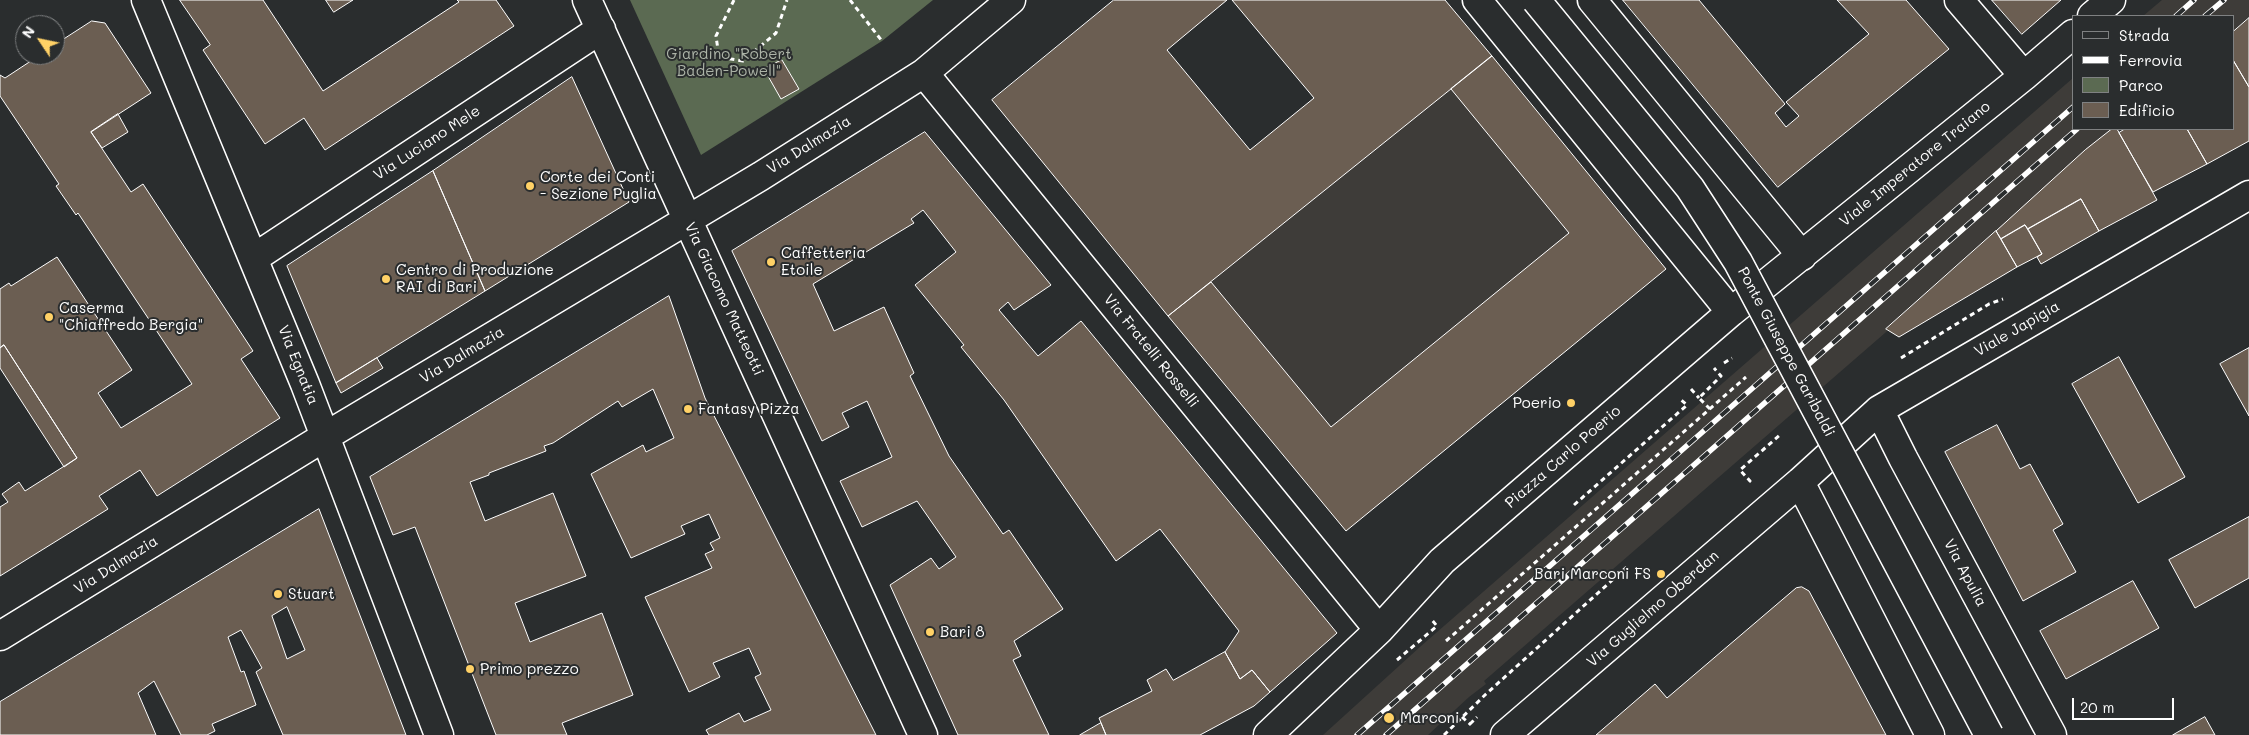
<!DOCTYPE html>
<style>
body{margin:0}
#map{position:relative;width:2249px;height:735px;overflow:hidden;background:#2a2d2e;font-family:Mali,sans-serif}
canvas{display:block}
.legend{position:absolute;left:2072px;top:15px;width:162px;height:115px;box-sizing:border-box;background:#2a2d2e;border:1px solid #7f8182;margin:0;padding:6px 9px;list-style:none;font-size:15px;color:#fff}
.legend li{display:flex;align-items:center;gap:10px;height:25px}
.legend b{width:25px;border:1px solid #7f8182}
.north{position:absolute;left:15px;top:15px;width:50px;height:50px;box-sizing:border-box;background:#2a2d2e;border:1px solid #7f8182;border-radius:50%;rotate:304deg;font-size:14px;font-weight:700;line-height:20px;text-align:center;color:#fff}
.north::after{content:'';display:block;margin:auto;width:18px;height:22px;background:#ffd166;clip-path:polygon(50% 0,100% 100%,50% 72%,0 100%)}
.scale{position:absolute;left:2072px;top:698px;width:102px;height:22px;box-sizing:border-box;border:2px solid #fff;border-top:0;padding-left:6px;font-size:15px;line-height:18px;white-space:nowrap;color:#fff;-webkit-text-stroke:4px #2a2d2e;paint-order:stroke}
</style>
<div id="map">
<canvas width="2249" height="735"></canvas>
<ul class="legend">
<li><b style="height:6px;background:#2a2d2e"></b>Strada</li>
<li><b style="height:6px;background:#fff"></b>Ferrovia</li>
<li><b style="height:14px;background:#5b6a52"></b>Parco</li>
<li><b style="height:14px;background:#6b5e52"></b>Edificio</li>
</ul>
<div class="north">N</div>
<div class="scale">20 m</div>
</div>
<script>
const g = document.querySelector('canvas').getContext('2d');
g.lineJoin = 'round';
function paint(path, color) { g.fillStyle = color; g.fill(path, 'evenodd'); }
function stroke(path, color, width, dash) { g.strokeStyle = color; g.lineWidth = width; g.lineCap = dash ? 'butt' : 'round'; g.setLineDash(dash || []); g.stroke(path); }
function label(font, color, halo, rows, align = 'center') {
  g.font = font + ' Mali,sans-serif'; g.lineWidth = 4; g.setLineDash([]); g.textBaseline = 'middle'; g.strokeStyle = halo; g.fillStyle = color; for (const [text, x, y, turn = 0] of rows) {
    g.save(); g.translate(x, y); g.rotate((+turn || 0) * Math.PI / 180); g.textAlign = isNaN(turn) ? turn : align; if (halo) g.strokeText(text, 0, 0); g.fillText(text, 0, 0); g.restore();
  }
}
paint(new Path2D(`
 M 2162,0 L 2249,0 L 2249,18 L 2233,32 L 2233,16 L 2143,16 Z
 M 1492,56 L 1666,269 L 1346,531 L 1168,316 Z
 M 2073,78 L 2073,129 L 2120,129 L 1484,681 L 1486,684 L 1469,697 L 1428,735 L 1323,735 L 1421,646 Z`), '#3e3c39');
paint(new Path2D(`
 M 630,0 L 933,0 L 882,41 L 701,155 Z`), '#5b6a52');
const building = new Path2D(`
 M 180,0 L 263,0 L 323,91 L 459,2 L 457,0 L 496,0 L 514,26 L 325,150 L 304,118 L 265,144 L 203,50 L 210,45 Z
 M 326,0 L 353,0 L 334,12 Z
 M 1114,0 L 1227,0 L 1167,50 L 1250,150 L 1314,98 L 1232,0 L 1445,0 L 1492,56 L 1168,316 L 992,100 Z
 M 1623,0 L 1699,0 L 1785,104 L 1775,113 L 1786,127 L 1799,116 L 1786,102 L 1869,34 L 1837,0 L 1906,0 L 1949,49 L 1778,187 Z
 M 1992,0 L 2061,0 L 2022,34 Z
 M 2249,18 L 2249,87 L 2233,60 L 2233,32 Z
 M 92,21 L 105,23 L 151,93 L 91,132 L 131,192 L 143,184 L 253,351 L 241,359 L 280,418 L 157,496 L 140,470 L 99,496 L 108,509 L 0,576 L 0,507 L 8,502 L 2,494 L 19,482 L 25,491 L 77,458 L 4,345 L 0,348 L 0,289 L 9,283 L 11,286 L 57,257 L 132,370 L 98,393 L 121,428 L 192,384 L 78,213 L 76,215 L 56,186 L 59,184 L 0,96 L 0,75 L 5,78 L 40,55 L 55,55 L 55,45 Z
 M 1492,56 L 1666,269 L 1346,531 L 1168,316 L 1211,282 L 1331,427 L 1569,233 L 1451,89 Z
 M 782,60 L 799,89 L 781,99 L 764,69 Z
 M 2233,60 L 2249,87 L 2249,141 L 2207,164 L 2187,129 L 2233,129 Z
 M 572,77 L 629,202 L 485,291 L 433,171 Z
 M 118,114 L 128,132 L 102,148 L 91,132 Z
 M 2112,129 L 2117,129 L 2157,200 L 2099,231 L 2081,199 L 2028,229 L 2025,225 L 2001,239 L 1996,231 L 2085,150 Z
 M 2125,129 L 2187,129 L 2207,164 L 2153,192 L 2119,133 Z
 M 925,132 L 1051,285 L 1014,310 L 1008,302 L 999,310 L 1038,356 L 1081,321 L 1337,633 L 1270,692 L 1252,670 L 1240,679 L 1225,652 L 1239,631 L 1160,529 L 1116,561 L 1004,400 L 961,347 L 964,345 L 915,285 L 956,252 L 923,210 L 911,219 L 914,223 L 813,284 L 834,331 L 884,307 L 914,373 L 910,376 L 949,456 L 1003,534 L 1009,530 L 1063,609 L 1014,641 L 1021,656 L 1013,660 L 1049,735 L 958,735 L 890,585 L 931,558 L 939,569 L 956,557 L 917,501 L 862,527 L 840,481 L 892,457 L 867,401 L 842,413 L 849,427 L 822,441 L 732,251 Z
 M 433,171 L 485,291 L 336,383 L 287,266 Z
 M 2081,199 L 2099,231 L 2041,264 L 2037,257 L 2042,254 L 2028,229 Z
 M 2025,225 L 2042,254 L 2017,267 L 2001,239 Z
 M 1996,231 L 2017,267 L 1899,337 L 1886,329 Z
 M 669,296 L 705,398 L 876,735 L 709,735 L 706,730 L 739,713 L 744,722 L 771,710 L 755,677 L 761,674 L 749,648 L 713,663 L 720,677 L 689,692 L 645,597 L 712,568 L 705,554 L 714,550 L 710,543 L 720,538 L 709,514 L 681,526 L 685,534 L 631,558 L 591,474 L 643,445 L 646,452 L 674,438 L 653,389 L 622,407 L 618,401 L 553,443 L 544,446 L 546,451 L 489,473 L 489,475 L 470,482 L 485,521 L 553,493 L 586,576 L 515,603 L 530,642 L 602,613 L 633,695 L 562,723 L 567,735 L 496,735 L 415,527 L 393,535 L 370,477 Z
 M 4,345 L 77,458 L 64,467 L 0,368 L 0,348 Z
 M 2249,348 L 2249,416 L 2220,364 Z
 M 2119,357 L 2185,477 L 2138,503 L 2072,384 Z
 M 377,358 L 383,368 L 341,393 L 336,383 Z
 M 1997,425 L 2020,469 L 2030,464 L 2063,524 L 2053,530 L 2076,572 L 2023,601 L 1945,452 Z
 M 319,509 L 406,735 L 283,735 L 256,672 L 262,668 L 241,630 L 228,637 L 241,672 L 244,671 L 256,705 L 212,724 L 215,731 L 207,735 L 181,735 L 154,681 L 138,693 L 156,735 L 0,735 L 0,702 ZM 287,607 L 305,650 L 287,659 L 272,616 Z
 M 2249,517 L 2249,578 L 2195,608 L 2169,560 Z
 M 2133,581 L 2159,628 L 2066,679 L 2040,631 Z
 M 1802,587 L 1809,591 L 1886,735 L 1596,735 L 1655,684 L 1667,698 L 1796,588 Z
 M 1225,652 L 1240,679 L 1252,670 L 1270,692 L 1254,706 L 1200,735 L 1106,735 L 1099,718 L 1152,691 L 1147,680 L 1166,669 L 1173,680 Z
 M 2205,717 L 2215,735 L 2173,735 Z
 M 1101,723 L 1106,735 L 1080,735 Z`);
paint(building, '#6b5e52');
stroke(building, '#fff', 1);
const street = new Path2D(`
 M 146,0 L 305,384 L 439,735
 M 587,0 L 923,735
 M 1477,0 L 1731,312
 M 1592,0 L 1802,256
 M 1959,0 L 2024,76
 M 2092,16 L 2111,0
 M 924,73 L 1379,630
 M 254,258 L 601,29
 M 0,636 L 326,436 L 761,176 L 924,73 L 1011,0
 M 1268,735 L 1379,630 L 1442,561 L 1731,312 L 2024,76 L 2073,34`);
const secondary = new Path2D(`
 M 1879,410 L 1903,458 L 2052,735
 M 1800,482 L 1930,735
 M 1505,735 L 1800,482 L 1879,410 L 2249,195`);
stroke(street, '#fff', 31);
stroke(secondary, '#fff', 31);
stroke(new Path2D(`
 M 734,0 L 716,36 L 719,57 L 743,61 L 776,33 L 787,0
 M 850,0 L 882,41
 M 1901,358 L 1989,304 L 2003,299
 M 1724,363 L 1732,358
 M 1691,389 L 1699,398
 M 1710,409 L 1699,398 L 1721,376 L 1714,368
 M 1749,482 L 1750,481 L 1740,470 L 1781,434
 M 1574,505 L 1687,405 L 1680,399
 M 1446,641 L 1746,377
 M 1397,660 L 1437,626 L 1431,619
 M 1462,717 L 1471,725
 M 1470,724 L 1477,717
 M 1444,735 L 1486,694 L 1629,565`), '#fff', 3, [5, 4]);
stroke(street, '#2a2d2e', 28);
stroke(secondary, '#2a2d2e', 28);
const rail = new Path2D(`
 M 2176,16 L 2194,0
 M 2205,16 L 2224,0
 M 1357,735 L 2073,107
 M 1386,735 L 2077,129`);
stroke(rail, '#fff', 5.5);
stroke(rail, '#2a2d2e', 4, [11]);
const secondaryBridge = new Path2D(`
 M 1536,0 L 1690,188 L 1738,262 L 1989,735`);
stroke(secondaryBridge, '#fff', 31, []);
stroke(secondaryBridge, '#2a2d2e', 28);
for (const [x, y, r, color] of [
 [530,186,5,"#ffd166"],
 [771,262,5,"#ffd166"],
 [386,279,5,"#ffd166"],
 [49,317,5,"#ffd166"],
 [1571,403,5,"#ffd166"],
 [688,409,5,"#ffd166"],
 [1661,574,5,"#ffd166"],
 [278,594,5,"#ffd166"],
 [930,632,5,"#ffd166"],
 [470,669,5,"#ffd166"],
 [1389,718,6,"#ffd166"]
]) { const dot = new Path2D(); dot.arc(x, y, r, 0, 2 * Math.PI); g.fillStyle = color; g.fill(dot); stroke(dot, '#2a2d2e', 2); }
label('15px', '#adb4a8', '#2a2d2e', [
 ["Giardino \"Robert",729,54],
 ["Baden-Powell\"",729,71]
]);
label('15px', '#fff', '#2a2d2e', [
 ["Via Luciano Mele",427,143,-33],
 ["Via Dalmazia",809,145,-32],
 ["Viale Imperatore Traiano",1915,164,-39],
 ["Via Giacomo Matteotti",724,299,65],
 ["Viale Japigia",2017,329,-30],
 ["Via Fratelli Rosselli",1151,351,51],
 ["Ponte Giuseppe Garibaldi",1786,352,62],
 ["Via Dalmazia",462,355,-31],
 ["Via Egnatia",298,365,68],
 ["Piazza Carlo Poerio",1563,457,-41],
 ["Via Dalmazia",116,565,-32],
 ["Via Apulia",1965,573,62],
 ["Via Guglielmo Oberdan",1653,609,-41]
]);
label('15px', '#fff', '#2a2d2e', [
 ["Corte dei Conti",540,177],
 ["- Sezione Puglia",540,194],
 ["Caffetteria",781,253],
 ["Etoile",781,270],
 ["Centro di Produzione",396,270],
 ["RAI di Bari",396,287],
 ["Caserma",59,308],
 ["\"Chiaffredo Bergia\"",59,325],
 ["Poerio",1561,403,"right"],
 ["Fantasy Pizza",698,409],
 ["Bari Marconi FS",1651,574,"right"],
 ["Stuart",288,594],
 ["Bari 8",940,632],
 ["Primo prezzo",480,669],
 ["Marconi",1400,718]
], 'left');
</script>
